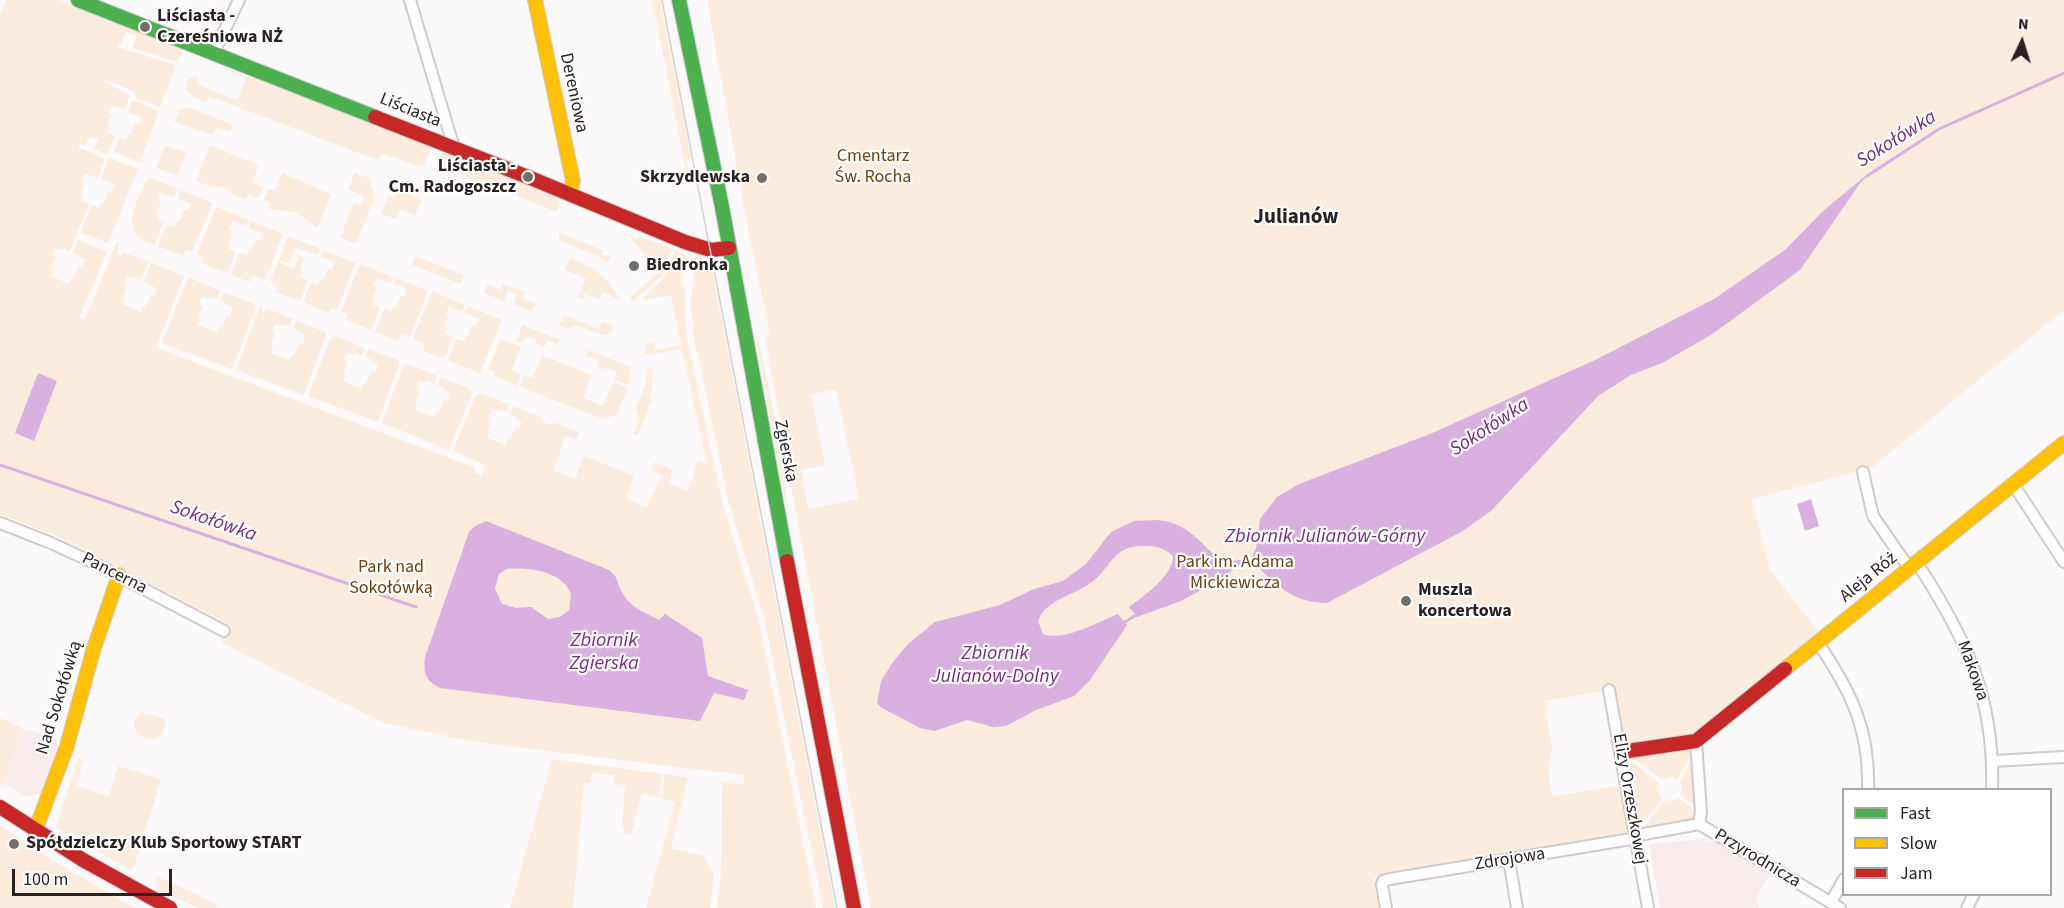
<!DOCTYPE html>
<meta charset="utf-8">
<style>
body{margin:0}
#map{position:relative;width:2064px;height:908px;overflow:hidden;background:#fcf9fa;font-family:"Source Sans 3",sans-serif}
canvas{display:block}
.legend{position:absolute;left:1842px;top:788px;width:210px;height:108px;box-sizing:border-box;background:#fff;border:2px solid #aaa6a7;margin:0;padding:8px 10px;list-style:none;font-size:18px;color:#2a2122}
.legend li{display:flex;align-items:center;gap:12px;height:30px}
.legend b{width:30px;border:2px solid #aaa6a7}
.north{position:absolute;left:1992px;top:12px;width:60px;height:60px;-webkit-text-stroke:4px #fff;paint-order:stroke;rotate:4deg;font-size:16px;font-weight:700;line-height:24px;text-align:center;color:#2a2122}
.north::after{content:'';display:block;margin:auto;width:21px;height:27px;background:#2a2122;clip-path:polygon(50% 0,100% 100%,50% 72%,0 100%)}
.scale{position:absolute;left:12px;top:869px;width:160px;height:27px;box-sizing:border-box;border:3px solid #2a2122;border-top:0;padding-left:8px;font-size:18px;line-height:21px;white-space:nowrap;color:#2a2122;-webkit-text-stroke:4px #fff;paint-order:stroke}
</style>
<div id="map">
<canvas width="2064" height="908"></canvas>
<ul class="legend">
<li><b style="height:8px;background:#4caf50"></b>Fast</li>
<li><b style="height:8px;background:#ffc107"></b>Slow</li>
<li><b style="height:8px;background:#c62828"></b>Jam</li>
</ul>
<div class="north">N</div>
<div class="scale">100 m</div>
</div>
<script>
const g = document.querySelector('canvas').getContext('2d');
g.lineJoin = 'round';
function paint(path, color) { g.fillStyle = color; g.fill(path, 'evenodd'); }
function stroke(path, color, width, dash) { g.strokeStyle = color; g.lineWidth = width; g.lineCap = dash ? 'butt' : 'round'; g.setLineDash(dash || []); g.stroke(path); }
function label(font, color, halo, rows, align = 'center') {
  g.font = font + ' "Source Sans 3",sans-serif'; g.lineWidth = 4.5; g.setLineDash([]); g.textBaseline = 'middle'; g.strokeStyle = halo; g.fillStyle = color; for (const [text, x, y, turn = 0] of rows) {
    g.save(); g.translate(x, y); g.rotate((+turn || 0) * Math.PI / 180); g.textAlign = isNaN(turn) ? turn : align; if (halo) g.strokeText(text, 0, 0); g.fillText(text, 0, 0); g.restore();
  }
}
paint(new Path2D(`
 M 22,728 L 53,738 L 57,739 L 58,745 L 40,794 L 27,797 L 5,783 Z
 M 1706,839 L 1707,842 L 1714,841 L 1770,875 L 1756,898 L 1759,908 L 1660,908 L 1649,844 Z`), '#f8eced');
paint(new Path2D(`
 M 7,0 L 59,0 L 183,49 L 178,62 L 132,48 L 137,36 L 126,32 L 121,44 L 118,44 L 117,47 L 176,65 L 160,107 L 135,97 L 135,92 L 105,79 L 104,82 L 130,95 L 125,110 L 111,105 L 108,112 L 112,114 L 107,126 L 110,127 L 107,133 L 115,136 L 109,151 L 106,154 L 94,149 L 98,139 L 90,136 L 85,146 L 80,144 L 78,147 L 105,159 L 98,178 L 84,173 L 82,181 L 85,182 L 81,193 L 83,195 L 81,200 L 89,204 L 70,251 L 63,248 L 61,250 L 55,248 L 52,255 L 56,257 L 51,269 L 53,270 L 51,276 L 69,284 L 71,278 L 74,278 L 79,266 L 83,268 L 85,260 L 73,252 L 78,240 L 107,252 L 79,318 L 85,320 L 117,242 L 120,243 L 116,254 L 121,256 L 123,252 L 148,262 L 141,280 L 127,277 L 124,284 L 127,286 L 123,298 L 125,299 L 123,305 L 141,312 L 143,307 L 146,307 L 151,295 L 154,296 L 157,289 L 144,281 L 151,263 L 184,276 L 156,348 L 476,468 L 474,473 L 481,476 L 485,465 L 453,451 L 476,395 L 480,393 L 509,404 L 506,412 L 492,409 L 489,417 L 492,419 L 487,431 L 489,432 L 487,438 L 505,445 L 508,439 L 510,440 L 515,428 L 519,429 L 522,422 L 516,419 L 517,417 L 510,414 L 513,406 L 542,417 L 541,421 L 553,426 L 554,422 L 579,432 L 576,440 L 565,436 L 554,470 L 575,479 L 584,456 L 634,476 L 626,499 L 647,507 L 662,475 L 651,470 L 654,462 L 672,469 L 669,484 L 688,491 L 698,461 L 707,464 L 684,358 L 681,349 L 650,355 L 645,353 L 644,347 L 646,344 L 654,342 L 656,350 L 681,345 L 671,295 L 645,300 L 644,297 L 664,278 L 675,250 L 685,254 L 688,265 L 684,265 L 681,286 L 685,287 L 685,314 L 687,338 L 723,506 L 758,618 L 816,908 L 717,908 L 721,874 L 722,783 L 744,784 L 744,775 L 475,742 L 384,723 L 221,642 L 227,624 L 221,620 L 59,537 L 0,514 L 0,14 Z
 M 651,0 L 660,0 L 691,158 L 686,159 L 691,181 L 688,181 L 658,28 Z
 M 707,0 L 2064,0 L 2064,310 L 1871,468 L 1752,499 L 1770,570 L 1818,631 L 1701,732 L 1628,746 L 1622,741 L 1611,690 L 1545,701 L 1551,744 L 1553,744 L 1548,769 L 1552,796 L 1621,786 L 1629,834 L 1627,835 L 1374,878 L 1379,908 L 871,908 L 798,524 L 765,336 L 770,335 L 746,218 ZM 836,390 L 859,499 L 808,509 L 801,470 L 825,465 L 811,394 Z
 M 221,66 L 252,79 L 254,75 L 428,145 L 430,151 L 423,167 L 383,154 L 377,160 L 209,96 L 205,103 L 187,92 L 185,82 L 194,76 L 199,78 L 197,84 L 237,100 L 246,78 L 220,67 Z
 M 132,100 L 159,111 L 140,162 L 114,152 L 119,137 L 126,140 L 128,134 L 131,135 L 135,123 L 139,124 L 142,117 L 128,112 Z
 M 190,108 L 233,125 L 230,132 L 216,128 L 213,135 L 174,122 L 180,110 Z
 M 165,145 L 186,153 L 177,176 L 156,168 Z
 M 210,145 L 259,165 L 252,182 L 263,187 L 259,198 L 248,194 L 246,200 L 235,196 L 225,188 L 210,186 L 196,181 Z
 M 447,151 L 556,196 L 560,204 L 557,212 L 436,164 L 439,155 Z
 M 111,159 L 138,169 L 108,243 L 81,232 L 92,205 L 99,208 L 101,202 L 104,203 L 108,191 L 112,192 L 115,185 L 101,179 L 108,160 Z
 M 282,173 L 331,194 L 317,228 L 296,212 L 268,209 L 270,203 L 264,200 L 268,189 L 275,191 Z
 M 355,173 L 369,178 L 375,196 L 357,241 L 354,243 L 340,238 L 354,202 L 361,205 L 364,196 L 348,189 Z
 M 148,177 L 178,189 L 174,197 L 160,192 L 158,199 L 161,201 L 157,212 L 159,214 L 157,219 L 164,222 L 154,245 C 148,242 141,241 137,236 C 123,221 142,193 148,177 Z
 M 180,190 L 213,203 L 192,252 L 186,250 L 183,256 L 158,246 L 167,224 L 175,227 L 177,221 L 180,221 L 184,210 L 188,211 L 191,204 L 177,198 Z
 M 397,190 L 422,199 L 415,216 L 400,209 L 396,219 L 381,214 L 388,195 L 395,197 Z
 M 216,207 L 249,220 L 246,226 L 232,221 L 229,229 L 232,231 L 228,249 L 236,252 L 227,273 L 201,263 L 203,257 L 197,254 Z
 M 251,221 L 283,234 L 265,280 L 253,276 L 250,282 L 231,275 L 239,253 L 247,256 L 249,250 L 251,251 L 256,240 L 260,241 L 262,233 L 249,228 Z
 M 559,232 L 604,251 L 602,254 L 612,258 L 606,263 L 596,255 L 563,242 L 559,239 Z
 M 627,234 L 638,239 L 639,236 L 672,249 L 662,276 L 632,302 L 630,297 L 659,272 Z
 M 288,236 L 321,249 L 318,255 L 295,248 L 288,263 L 279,260 Z
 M 323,250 L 356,263 L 337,310 L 331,308 L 329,313 L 303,302 L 311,282 L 318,285 L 321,279 L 323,280 L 328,269 L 332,270 L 335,262 L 321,257 Z
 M 299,254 L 304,259 L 300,270 L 302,272 L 300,277 L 308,281 L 300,301 L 275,292 L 278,285 L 270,282 L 278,262 L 294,269 Z
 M 696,254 L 710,259 L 835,908 L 823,908 L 764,617 L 729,504 L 694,337 L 691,302 Z
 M 415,256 L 464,275 L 461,284 L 412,265 Z
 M 570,258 C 595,268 603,274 619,297 L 614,299 L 612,296 L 603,292 L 600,300 L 585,294 L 583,299 L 578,297 L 586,278 L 565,270 Z
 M 360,264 L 393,277 L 391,283 L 377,278 L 374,285 L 377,286 L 373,298 L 375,299 L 373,305 L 380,308 L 371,330 L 345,320 L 347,314 L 341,311 Z
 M 188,277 L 221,291 L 217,299 L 210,296 L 208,298 L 202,296 L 199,304 L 203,306 L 198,318 L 200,319 L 198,325 L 217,332 L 219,326 L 222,327 L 226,315 L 230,316 L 233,308 L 220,300 L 224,292 L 257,305 L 232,369 L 162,343 Z
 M 396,278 L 428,291 L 410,337 L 401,334 L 398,341 L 375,332 L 384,309 L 391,312 L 394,306 L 396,307 L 401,296 L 404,297 L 407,289 L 394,284 Z
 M 487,284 L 501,290 L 503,284 L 525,292 L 523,299 L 536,304 L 532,312 L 514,304 L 517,294 L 508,291 L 504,301 L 484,293 Z
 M 432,291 L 465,305 L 462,312 L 449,307 L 446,314 L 449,316 L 445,327 L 447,328 L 445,334 L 452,337 L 444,359 L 423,351 L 425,344 L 413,339 Z
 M 260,306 L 263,307 L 262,311 L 265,312 L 266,308 L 293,319 L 290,327 L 282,324 L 281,326 L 275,324 L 272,332 L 275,334 L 271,346 L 273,347 L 271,353 L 289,360 L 292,355 L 294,355 L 299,343 L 303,344 L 305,336 L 293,328 L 296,320 L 327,333 L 304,395 L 236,370 Z
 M 468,306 L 502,320 L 480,373 L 448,360 L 456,339 L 464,341 L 466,335 L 468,336 L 472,325 L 476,326 L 479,319 L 465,313 Z
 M 563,315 L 599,329 L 602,322 L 615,326 L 606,336 L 574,325 L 570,329 L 559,326 Z
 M 523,325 L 560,340 L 558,345 L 547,340 L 545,347 L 536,343 L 537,340 L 525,336 L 522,343 L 516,341 Z
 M 336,336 L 365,348 L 362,356 L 355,353 L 353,355 L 347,353 L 344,360 L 348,362 L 343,374 L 345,375 L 343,381 L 361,389 L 364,383 L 366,383 L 371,371 L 375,372 L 378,365 L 372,362 L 373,360 L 365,357 L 368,349 L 398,360 L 399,365 L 378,422 L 308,396 L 330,339 Z
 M 756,338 L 758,338 C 770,392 785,458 787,513 Z
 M 500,339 L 521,347 L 512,370 L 521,374 L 517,386 L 494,376 L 495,372 L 488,369 Z
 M 588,350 L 631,367 L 628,385 L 614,379 L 617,372 L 605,367 L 604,370 L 596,366 L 598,360 L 586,356 Z
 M 542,355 L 592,375 L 583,398 L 603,406 L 613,382 L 628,388 L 616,415 L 605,419 L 598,417 L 520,387 L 525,376 L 533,378 Z
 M 408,364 L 437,376 L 434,384 L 427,381 L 425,383 L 419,381 L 417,389 L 420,390 L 415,403 L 417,404 L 415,410 L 434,417 L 436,411 L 439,412 L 443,400 L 447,401 L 450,393 L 444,391 L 445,388 L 437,385 L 441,377 L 470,389 L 472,394 L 449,450 L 382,423 L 403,367 Z
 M 653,366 L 651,402 L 638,435 L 634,434 L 639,420 L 636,418 L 638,412 L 635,410 L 645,386 L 648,370 Z
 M 141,712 L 164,719 C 171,754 115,737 141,712 Z
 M 0,718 L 22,728 L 5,783 L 0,786 Z
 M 1689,749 L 1692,754 L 1677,779 L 1671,777 L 1662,780 L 1632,757 Z
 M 78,758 L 84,760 L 76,786 L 109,796 L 118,766 L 161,779 L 134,867 L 130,870 L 56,828 Z
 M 1693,758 L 1697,808 L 1680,795 L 1682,789 L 1680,782 Z
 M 552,759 L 663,774 L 659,797 L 642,793 L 631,835 L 624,834 L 624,827 L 622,827 L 625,785 L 614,784 L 614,775 L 592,773 L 591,783 L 584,783 L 573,908 L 510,908 Z
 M 1630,760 L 1659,783 L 1658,792 L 1663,799 L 1641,825 L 1638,820 L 1629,769 Z
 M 665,774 L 688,778 L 671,848 L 704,856 L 714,875 L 710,908 L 646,908 L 675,802 L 661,798 Z
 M 1678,798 L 1697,812 L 1693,819 L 1651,828 L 1643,828 L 1665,800 L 1672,801 Z
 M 0,825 L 57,863 L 135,908 L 0,908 Z
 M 158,877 L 217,904 L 216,908 L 198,908 L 157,890 L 155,887 Z`), '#fbecde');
paint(new Path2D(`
 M 1869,173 L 1870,174 L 1861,182 L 1800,270 L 1711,335 L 1662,363 L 1631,375 L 1598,396 L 1491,511 L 1461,532 L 1327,603 C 1297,603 1278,588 1258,567 L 1255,567 L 1252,556 L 1256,549 L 1260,519 L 1277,497 L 1299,484 L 1430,434 L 1595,360 L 1714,299 L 1785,250 L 1823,211 Z
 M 38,373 L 57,381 L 34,441 L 15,433 Z
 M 1811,499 L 1819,526 L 1805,531 L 1797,504 Z
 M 1157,520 C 1190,523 1197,542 1221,560 L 1228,561 L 1242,560 L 1243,565 L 1234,568 L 1227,576 L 1181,601 L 1137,617 L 1129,607 C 1144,596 1173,576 1173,556 C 1165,549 1158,546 1148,546 C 1110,544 1114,567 1089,584 C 1071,596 1046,600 1038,621 L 1043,634 C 1063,642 1098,622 1118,614 L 1127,625 L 1090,680 L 1074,696 L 1036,710 L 1006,726 L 993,727 L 967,720 L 935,731 L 920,728 L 882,708 L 877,703 L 881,681 L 893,662 L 908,644 L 935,622 L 1000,605 L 1034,589 L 1063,581 L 1086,564 L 1111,532 L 1134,521 Z
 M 486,521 L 609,570 C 619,578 616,580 621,590 C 629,607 644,612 659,620 L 665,614 L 702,638 L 708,676 L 748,690 L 744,700 L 714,693 L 700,721 L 440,688 C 425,680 423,673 425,657 L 469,532 L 475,526 ZM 507,569 C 529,567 562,571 571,594 L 569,610 L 560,617 L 548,619 L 531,607 L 516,608 L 502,604 L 495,589 L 499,574 Z`), '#d9b0df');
stroke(new Path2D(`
 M 1867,176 L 1939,129 L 2064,73
 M 0,465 L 416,607
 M 1241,563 L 1255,560
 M 1123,623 L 1138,614`), '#d9b0df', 3);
const street = new Path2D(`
 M 410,0 L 454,148
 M 214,52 L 239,0
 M 1863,472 L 1873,516 L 1909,568
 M 2013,484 L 2064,562
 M 0,523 L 51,543 L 96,564 L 224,631
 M 1917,563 C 1966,638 1995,698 1992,790
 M 1818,643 C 1851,691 1870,730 1868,790
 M 1609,690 L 1648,908
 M 1696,741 L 1701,812 L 1699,824
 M 1993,761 L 2064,757
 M 1509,860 L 1517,908
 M 1831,902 L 1844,879
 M 1386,908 L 1382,885 L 1383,881 L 1390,879 L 1631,839 L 1644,834 L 1699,824 L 1840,908
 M 1967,908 L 1974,894`);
const fast = new Path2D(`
 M 78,0 L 375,117
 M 679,0 L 722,207 L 787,561`);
const slow = new Path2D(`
 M 535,0 L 573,181 L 569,194
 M 1785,669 L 2064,443
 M 35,831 L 67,746 L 93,651 L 119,575`);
const jam = new Path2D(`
 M 375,117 L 528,177 L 685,242 L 711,250 L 729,248
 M 787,561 L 854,908
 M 1621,752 L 1696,741 L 1785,669
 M 0,807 L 83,860 L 170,908`);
stroke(street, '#cfcacb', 14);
stroke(fast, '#cfcacb', 16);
stroke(slow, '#cfcacb', 16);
stroke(jam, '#cfcacb', 16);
stroke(street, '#fffefe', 10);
stroke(fast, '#4caf50', 14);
stroke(slow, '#ffc107', 14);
stroke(jam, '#c62828', 14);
stroke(new Path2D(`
 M 662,0 L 837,908`), '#d3d1d2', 1.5);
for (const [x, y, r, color] of [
 [145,27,6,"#746d6e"],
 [528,177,6,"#746d6e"],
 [762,178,6,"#746d6e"],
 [634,266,6,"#746d6e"],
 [1406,601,6,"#746d6e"],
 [14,844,6,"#746d6e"]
]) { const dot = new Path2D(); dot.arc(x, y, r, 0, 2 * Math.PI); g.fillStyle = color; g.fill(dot); stroke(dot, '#fff', 2); }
label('bold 18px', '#2a2122', '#fff', [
 ["Liściasta -",157,17],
 ["Czereśniowa NŻ",157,38],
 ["Liściasta -",516,167,"right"],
 ["Cm. Radogoszcz",516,188,"right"],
 ["Skrzydlewska",750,178,"right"],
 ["Biedronka",646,266],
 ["Muszla",1418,591],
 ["koncertowa",1418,612],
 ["Spółdzielczy Klub Sportowy START",26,844]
], 'left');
label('18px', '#2a2122', '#fff', [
 ["Dereniowa",573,93,78],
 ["Liściasta",410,111,22],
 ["Zgierska",785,451,79],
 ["Pancerna",114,574,27],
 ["Aleja Róż",1869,578,-39],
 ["Makowa",1972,671,70],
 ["Nad Sokołówką",60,698,-73],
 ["Elizy Orzeszkowej",1629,799,80],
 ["Przyrodnicza",1757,859,31],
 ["Zdrojowa",1510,860,-9]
]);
label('18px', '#6d420e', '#fff', [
 ["Cmentarz",873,157],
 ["Św. Rocha",873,178],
 ["Park im. Adama",1235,563],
 ["Mickiewicza",1235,584],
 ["Park nad",391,568],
 ["Sokołówką",391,589]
]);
label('italic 20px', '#732e7e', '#fff', [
 ["Sokołówka",1897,140,-32],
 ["Sokołówka",1490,428,-33],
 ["Sokołówka",213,522,19],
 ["Zbiornik Julianów-Górny",1325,538],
 ["Zbiornik",604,642],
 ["Zgierska",604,665],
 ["Zbiornik",995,655],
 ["Julianów-Dolny",995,678]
]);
label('bold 21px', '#2a2122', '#fff', [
 ["Julianów",1296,218]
]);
</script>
